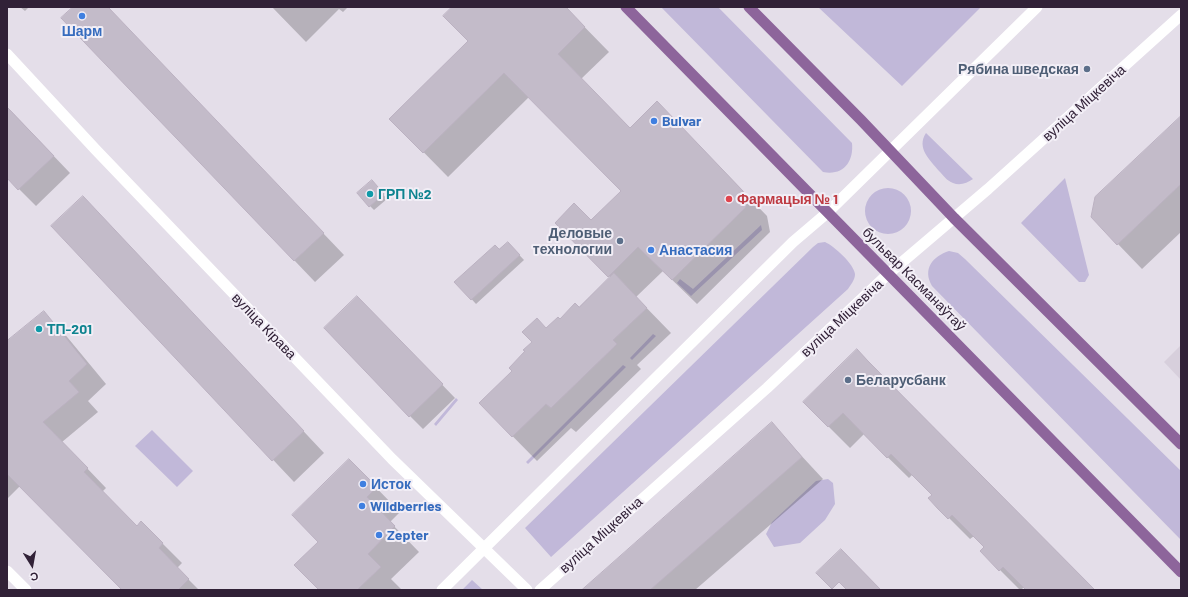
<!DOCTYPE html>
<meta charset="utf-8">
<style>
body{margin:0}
#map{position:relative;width:1188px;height:597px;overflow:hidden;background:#e4dee9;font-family:Barlow,sans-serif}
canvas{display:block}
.frame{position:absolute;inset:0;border:8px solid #312137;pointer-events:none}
.north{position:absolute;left:12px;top:545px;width:40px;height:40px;-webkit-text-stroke:3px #f2eef6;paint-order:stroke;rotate:169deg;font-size:11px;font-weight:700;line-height:16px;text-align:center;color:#312137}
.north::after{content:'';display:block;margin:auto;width:14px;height:18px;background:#312137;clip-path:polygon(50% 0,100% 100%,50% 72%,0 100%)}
</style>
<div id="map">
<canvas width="1188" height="597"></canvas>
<div class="frame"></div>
<div class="north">С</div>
</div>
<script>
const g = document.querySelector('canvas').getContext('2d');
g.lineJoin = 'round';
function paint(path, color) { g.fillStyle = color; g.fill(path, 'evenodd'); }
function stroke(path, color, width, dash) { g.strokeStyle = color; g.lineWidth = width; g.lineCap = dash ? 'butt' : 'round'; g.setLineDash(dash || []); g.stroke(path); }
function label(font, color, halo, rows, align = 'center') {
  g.font = font + ' Barlow,sans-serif'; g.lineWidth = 4; g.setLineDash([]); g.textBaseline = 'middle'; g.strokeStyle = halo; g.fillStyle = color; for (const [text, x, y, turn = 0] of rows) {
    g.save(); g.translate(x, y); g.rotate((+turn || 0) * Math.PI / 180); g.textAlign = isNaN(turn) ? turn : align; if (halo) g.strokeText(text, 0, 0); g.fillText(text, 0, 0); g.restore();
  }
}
paint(new Path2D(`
 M 1181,345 L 1181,380 L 1164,362 Z`), '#d7cfdc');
paint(new Path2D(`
 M 661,7 L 718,7 L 852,143 C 854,162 843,176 823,172 Z
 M 818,7 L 981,7 L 902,86 Z
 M 926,133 L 973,179 C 967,183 960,186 953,183 C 947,181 943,175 939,171 C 930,160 916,148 926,133 Z
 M 1065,178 L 1089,275 L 1085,282 L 1079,282 L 1021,223 Z
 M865 211a23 23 0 1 1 46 0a23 23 0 1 1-46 0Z
 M 761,225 L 762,230 L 691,296 L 677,283 L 680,279 L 693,289 Z
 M 825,242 C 834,246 854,264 855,274 C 855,280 851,284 848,289 L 551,557 L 525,528 L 813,247 L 818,243 Z
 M 949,251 L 958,253 L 965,259 L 1181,471 L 1181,540 L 932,286 C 922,269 933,256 949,251 Z
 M 653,334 L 656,336 L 632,360 L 630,358 Z
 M 623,365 L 626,367 L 528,464 L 526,462 Z
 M 456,398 L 458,400 L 436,426 L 434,424 Z
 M 152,430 L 193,471 L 177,487 L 135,446 Z
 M 828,479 L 833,483 L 835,504 L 825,520 L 800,543 L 774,547 L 766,534 L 772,522 L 816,481 Z
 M 472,580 L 483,590 L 462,590 Z`), '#c1b8d9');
paint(new Path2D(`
 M 20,7 L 29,7 L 25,11 Z
 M 74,7 L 107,7 L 344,255 L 315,282 L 294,260 Z
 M 272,7 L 348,7 L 343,12 L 339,9 L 306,42 Z
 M 453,7 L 565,7 L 609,52 L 581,79 L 631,129 L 681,127 L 767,216 L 770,232 L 697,304 L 663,271 L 636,297 L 671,333 L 637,365 L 641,369 L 576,432 L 571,428 L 537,461 L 480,403 L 513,371 L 546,329 L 579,309 L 611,278 L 556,223 L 591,221 L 622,191 L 529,97 L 448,177 L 391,119 L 469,41 Z
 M 7,107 L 70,173 L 36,206 L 7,177 Z
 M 1181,117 L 1181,232 L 1142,269 L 1092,217 Z
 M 376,186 L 387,199 L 374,210 L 370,206 Z
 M 104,219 L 324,453 L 294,482 L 53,226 Z
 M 508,243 L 524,260 L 476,304 L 456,282 Z
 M 370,310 L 455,398 L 423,429 L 410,416 Z
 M 44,313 L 63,332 L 106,384 L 88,401 L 98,412 L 62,442 L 106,488 L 102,492 L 137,527 L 141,522 L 182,563 L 177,568 L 199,590 L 123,590 L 20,486 L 7,499 L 7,342 Z
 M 857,350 L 1093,590 L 1028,590 L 1025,587 L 1020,590 L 981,551 L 985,548 L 974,536 L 970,539 L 929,498 L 933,495 L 913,474 L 909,478 L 864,434 L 850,448 L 804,402 Z
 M 772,424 L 823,479 L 695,590 L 583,590 Z
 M 349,460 L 400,512 L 390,522 L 419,552 L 391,579 L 402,590 L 320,590 Z`), '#0003');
const building = new Path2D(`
 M 73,7 L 108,7 L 324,233 L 294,261 L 61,18 Z
 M 452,7 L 566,7 L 585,27 L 558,54 L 630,128 L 657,101 L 743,191 L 746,207 L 672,280 L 638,247 L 608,277 L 555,223 L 574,203 L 591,220 L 621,191 L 504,73 L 423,153 L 389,119 L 468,41 L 443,16 Z
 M 7,107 L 54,156 L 18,190 L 7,178 Z
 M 1181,116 L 1181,184 L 1117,245 L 1091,217 L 1095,197 Z
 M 372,180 L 384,194 L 369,207 L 357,193 Z
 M 83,196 L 304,431 L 272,461 L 51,226 Z
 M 508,242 L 520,255 L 471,300 L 454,282 L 495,245 L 499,249 Z
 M 614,273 L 647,308 L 613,340 L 617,344 L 551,408 L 546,404 L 512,437 L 479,403 L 512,371 L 509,368 L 525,351 L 523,350 L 532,342 L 522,332 L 537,318 L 546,328 L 558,317 L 560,319 L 575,303 L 579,307 Z
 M 357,296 L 443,384 L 409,417 L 324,328 Z
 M 44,311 L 87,364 L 69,381 L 79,392 L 43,422 L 88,468 L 84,472 L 137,526 L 141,521 L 163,543 L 159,548 L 189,579 L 178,590 L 122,590 L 7,474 L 7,341 Z
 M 857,349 L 868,361 L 1095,590 L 1026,590 L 1003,567 L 999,571 L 980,551 L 984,547 L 952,515 L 948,519 L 938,509 L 928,498 L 932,495 L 891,454 L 887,458 L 843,413 L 828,427 L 803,402 Z
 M 772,422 L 802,457 L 650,590 L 582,590 Z
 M 349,459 L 377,487 L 367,497 L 395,526 L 368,554 L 381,567 L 357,590 L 319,590 L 294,565 L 318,542 L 292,515 Z
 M 841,549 L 881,590 L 847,590 L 839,582 L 832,589 L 816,573 Z`);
paint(building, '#c3bbc9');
stroke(building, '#bbb1c1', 1);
stroke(new Path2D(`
 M 7,54 L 96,150 L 392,459 L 527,590
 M 7,571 L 26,590`), '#fff', 11);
stroke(new Path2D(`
 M 442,590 L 793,242 L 827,213 L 1037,7
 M 540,590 L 767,388 L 887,275`), '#fff', 11);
stroke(new Path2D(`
 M 887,275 L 988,189 L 1181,15`), '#fff', 11);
stroke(new Path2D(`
 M 626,7 L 1181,572
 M 749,7 L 861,120 L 954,218 L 1181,444`), '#8d659b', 11);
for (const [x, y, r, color] of [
 [82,16,4,"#3f7fe0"],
 [1087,69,4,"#5c6f8a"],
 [654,121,4,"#3f7fe0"],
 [370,194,4,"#0f9aa8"],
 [729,199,4,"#e0444e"],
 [620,241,4,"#5c6f8a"],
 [651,250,4,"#3f7fe0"],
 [39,329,4,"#0f9aa8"],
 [848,380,4,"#5c6f8a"],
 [363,484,4,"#3f7fe0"],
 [362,506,4,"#3f7fe0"],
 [379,535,4,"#3f7fe0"]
]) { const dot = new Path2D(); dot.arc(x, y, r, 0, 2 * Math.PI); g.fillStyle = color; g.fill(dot); stroke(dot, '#f2eef6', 1.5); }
label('bold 14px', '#366cbe', '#f2eef6', [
 ["Шарм",82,31,"center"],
 ["Bulvar",662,121],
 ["Анастасия",659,250],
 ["Исток",371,484],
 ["Wildberries",370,506],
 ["Zepter",387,535]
], 'left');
label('bold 14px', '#4e5e75', '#f2eef6', [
 ["Рябина шведская",1079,69],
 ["Деловые",612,233],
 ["технологии",612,249],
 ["Беларусбанк",856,380,"left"]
], 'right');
label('14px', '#312137', '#f2eef6', [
 ["вуліца Міцкевіча",1084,103,-42],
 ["бульвар Касманаўтаў",914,279,45],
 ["вуліца Міцкевіча",842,318,-43],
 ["вуліца Кірава",264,326,46],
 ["вуліца Міцкевіча",601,535,-42]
]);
label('bold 14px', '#0d838f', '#f2eef6', [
 ["ГРП №2",378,194],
 ["ТП-201",47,329]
], 'left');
label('bold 14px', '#be3a42', '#f2eef6', [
 ["Фармацыя № 1",737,199]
], 'left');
</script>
